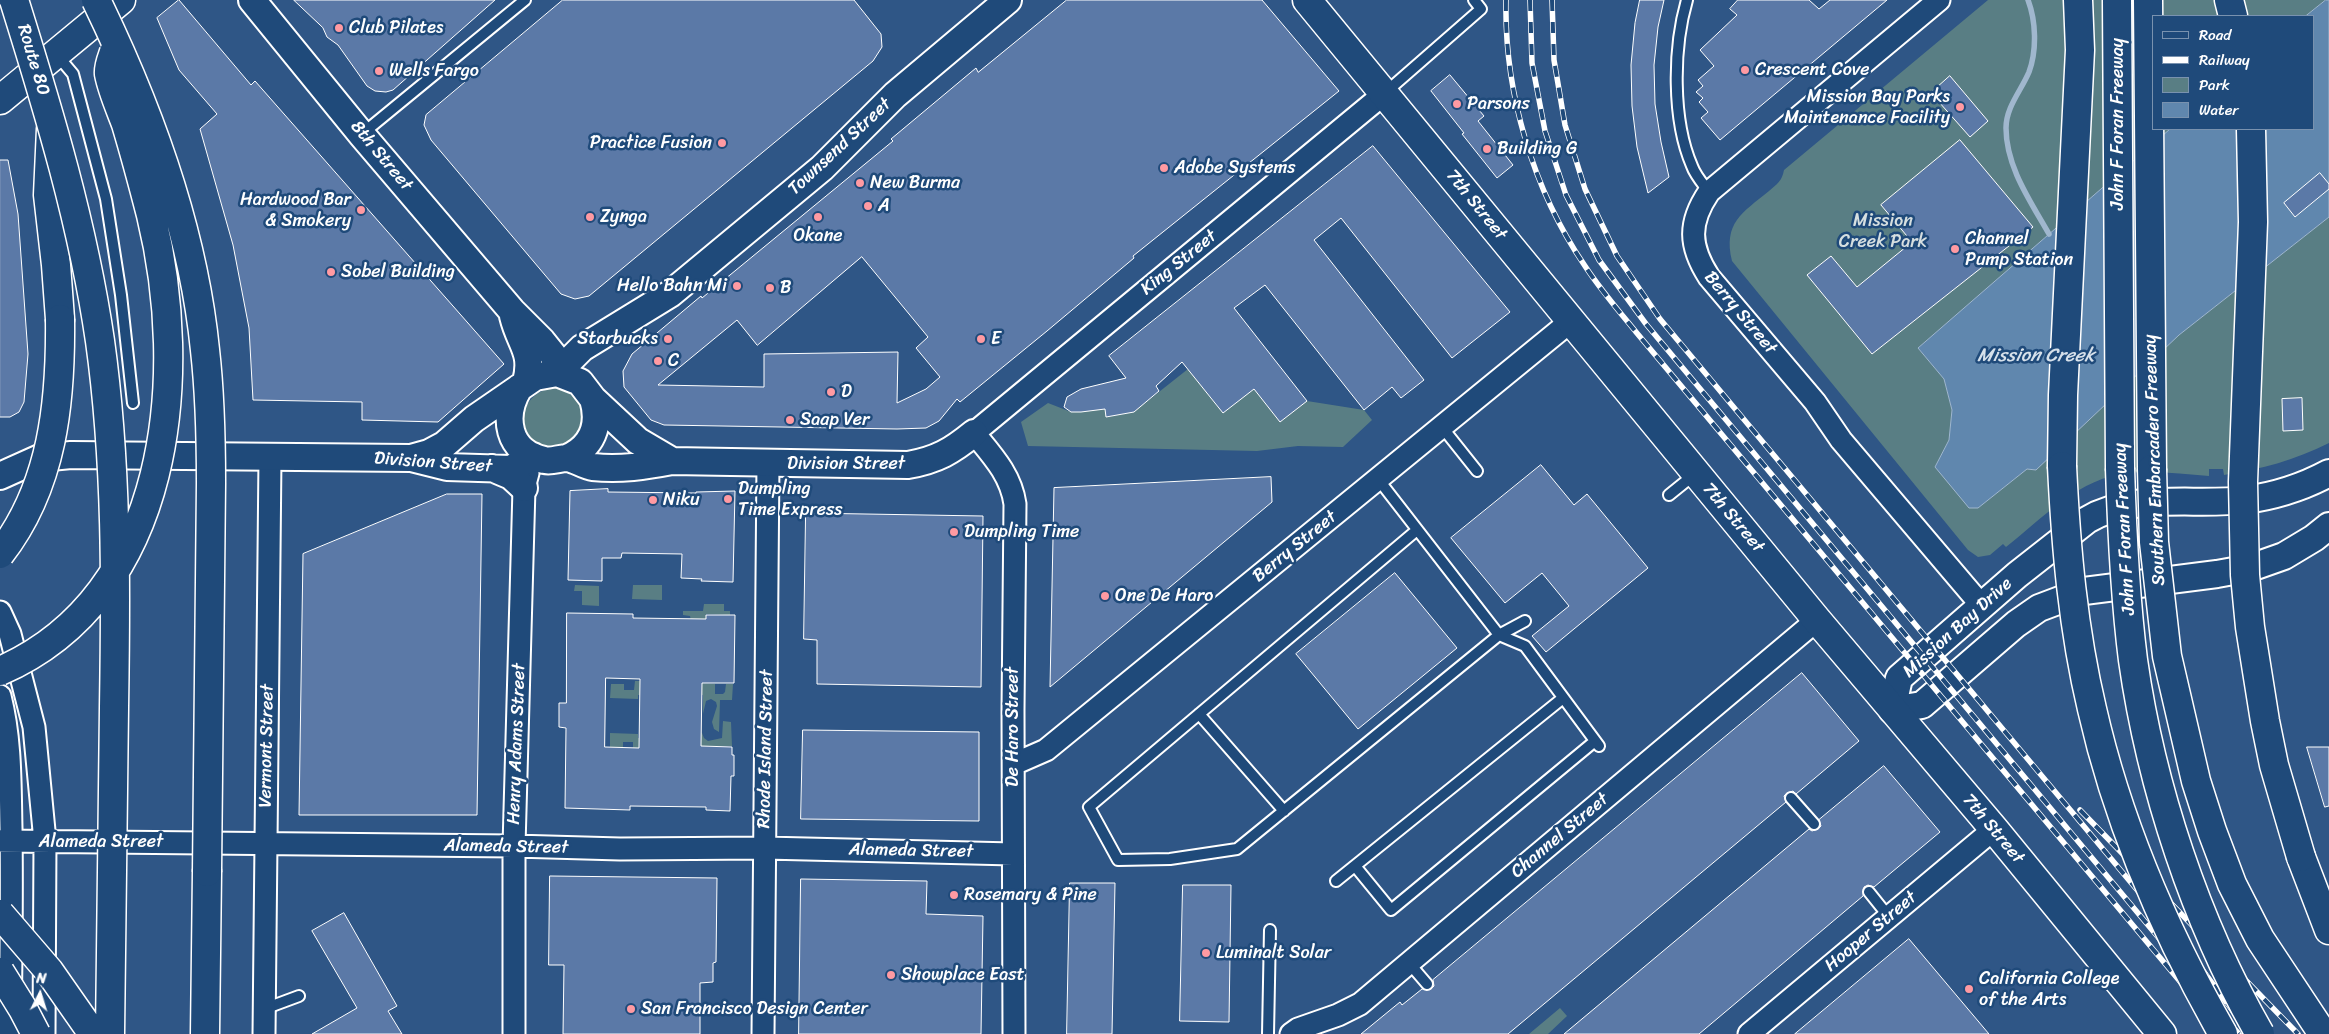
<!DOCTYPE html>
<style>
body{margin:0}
#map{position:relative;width:2329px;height:1034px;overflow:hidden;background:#2f5686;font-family:Sriracha,sans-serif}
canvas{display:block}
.legend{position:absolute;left:2152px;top:15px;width:162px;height:115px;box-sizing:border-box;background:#1f4a7a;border:1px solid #7992af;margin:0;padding:6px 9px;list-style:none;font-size:15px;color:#fff}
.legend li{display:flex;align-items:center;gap:10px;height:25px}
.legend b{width:25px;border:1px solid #7992af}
.north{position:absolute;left:15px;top:969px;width:50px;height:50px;-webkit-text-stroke:4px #1f4a7a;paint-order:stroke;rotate:5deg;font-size:14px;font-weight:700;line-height:20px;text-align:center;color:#fff}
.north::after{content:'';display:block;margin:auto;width:18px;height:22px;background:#fff;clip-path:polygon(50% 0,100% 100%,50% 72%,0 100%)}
</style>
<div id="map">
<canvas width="2329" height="1034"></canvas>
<ul class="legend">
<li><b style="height:6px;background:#1f4a7a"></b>Road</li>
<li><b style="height:6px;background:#fff"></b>Railway</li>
<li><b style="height:14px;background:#597e84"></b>Park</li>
<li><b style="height:14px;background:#6087ae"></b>Water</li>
</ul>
<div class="north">N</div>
</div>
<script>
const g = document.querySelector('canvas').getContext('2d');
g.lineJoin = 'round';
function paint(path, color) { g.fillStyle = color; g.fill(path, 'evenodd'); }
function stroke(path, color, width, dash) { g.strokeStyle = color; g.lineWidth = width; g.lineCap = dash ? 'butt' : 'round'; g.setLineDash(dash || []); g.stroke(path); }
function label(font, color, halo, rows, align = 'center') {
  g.font = font + ' Sriracha,sans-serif'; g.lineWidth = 5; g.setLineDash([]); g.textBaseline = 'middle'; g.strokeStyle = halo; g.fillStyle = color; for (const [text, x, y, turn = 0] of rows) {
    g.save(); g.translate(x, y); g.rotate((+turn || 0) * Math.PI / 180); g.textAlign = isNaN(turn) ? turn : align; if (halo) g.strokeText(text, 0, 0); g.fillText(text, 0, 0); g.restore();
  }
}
paint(new Path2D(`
 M 1988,0 L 2326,0 L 2306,16 L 2153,16 L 2153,129 L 2170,129 L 1918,348 L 1944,379 L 1952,410 L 1949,440 L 1935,467 L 1978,508 L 2027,469 L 2179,335 L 2329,217 L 2329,443 C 2295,460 2262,469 2224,475 L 2223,469 L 2209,469 L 2209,476 C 2183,474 2155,470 2129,473 C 2080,477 2043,518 2006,547 L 2003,544 L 1990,555 L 1978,557 L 1968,550 L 1732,261 C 1723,223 1742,213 1769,191 C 1777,184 1782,181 1784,170 Z
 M 1188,369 L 1223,413 L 1254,388 L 1280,422 L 1307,401 L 1364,410 L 1372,420 L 1343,447 L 1298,446 L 1257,451 L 1028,446 L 1021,422 L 1048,403 L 1071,412 L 1105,409 L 1107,417 L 1129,413 L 1145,403 Z
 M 552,388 C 570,389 593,407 583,428 C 580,434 575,439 571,444 C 565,445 558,448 552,448 C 519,450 510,396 552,388 Z
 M 575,585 L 599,586 L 599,606 L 582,605 L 582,591 L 574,591 Z
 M 633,585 L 662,585 L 662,600 L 632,599 Z
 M 704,604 L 724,604 L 724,611 L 730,611 L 730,615 L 706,614 L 706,621 L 691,621 L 690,616 L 683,615 L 683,611 L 703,611 Z
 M 635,681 L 643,681 L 642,695 L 638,695 L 638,699 L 610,698 L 611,684 L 624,684 L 624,690 L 634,690 Z
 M 696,683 L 715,684 L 715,694 L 723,694 L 725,692 L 726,684 L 733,684 L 732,700 L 720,700 L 719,732 L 714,729 L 712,722 L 717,706 L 716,702 L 711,699 L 706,701 L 703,714 L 703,695 L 696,695 Z
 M 723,721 L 731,722 L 732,746 L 705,746 L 695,751 L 696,732 L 702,733 L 704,738 L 708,741 L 722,738 Z
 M 610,733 L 638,734 L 638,738 L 642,738 L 641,752 L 633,752 L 633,742 L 623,742 L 623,747 L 610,747 Z
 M 1560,1008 L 1567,1016 L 1548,1034 L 1529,1034 Z`), '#597e84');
const water = new Path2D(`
 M 2326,0 L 2329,0 L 2329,217 L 2179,335 L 2036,470 L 2027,469 L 1978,508 L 1969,508 L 1935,467 L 1949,440 L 1952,410 L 1944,379 L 1918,348 L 2170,129 L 2313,129 L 2313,16 L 2306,16 Z`);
paint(water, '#6087ae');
stroke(water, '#a0b7ce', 1);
stroke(new Path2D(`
 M 2028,0 C 2036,21 2037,50 2029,72 C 2021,91 2006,107 2006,128 C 2006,167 2031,202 2049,234`), '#a0b7ce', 5.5);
const building = new Path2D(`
 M 179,0 L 251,85 L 255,81 L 504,364 L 438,422 L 362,420 L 362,402 L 253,400 L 249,328 L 233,245 L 200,129 L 217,114 L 179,70 L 157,18 Z
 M 294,0 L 495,0 L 393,90 L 386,92 L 375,91 L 367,86 L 338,45 L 327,37 L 323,28 Z
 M 563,0 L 854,0 L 881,34 L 882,47 L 873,61 L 589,296 L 575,299 L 561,294 L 431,140 L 424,125 L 426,115 Z
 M 1067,0 L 1262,0 L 1339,91 L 1133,256 L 1134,258 L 1047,331 L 960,402 L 957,399 L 939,421 L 926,428 L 897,429 L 664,425 L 651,420 L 624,387 L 623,371 L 632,354 L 701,296 L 702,298 L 893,141 L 891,139 L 976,68 L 978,72 ZM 862,257 L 928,337 L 916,348 L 940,377 L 926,389 L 897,403 L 898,352 L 764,354 L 764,387 L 658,385 L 737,320 L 757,345 Z
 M 1640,0 L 1664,0 L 1658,27 L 1654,65 L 1655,104 L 1661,142 L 1669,177 L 1648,193 L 1637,147 L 1632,106 L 1631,65 L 1635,23 Z
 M 1738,0 L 1809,0 L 1819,9 L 1830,0 L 1887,0 L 1720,140 L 1701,118 L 1708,112 L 1699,102 L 1703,98 L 1696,92 L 1703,86 L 1698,80 L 1714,66 L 1700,50 L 1737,15 L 1730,9 Z
 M 1450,75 L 1484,116 L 1478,121 L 1513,165 L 1497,178 L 1462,134 L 1464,133 L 1431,91 Z
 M 1950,76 L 1988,121 L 1970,137 L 1931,93 Z
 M 1960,140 L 2033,227 L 1872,354 L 1807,275 L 1831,256 L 1857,287 L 1912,242 L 1881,205 Z
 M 1373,146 L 1510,312 L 1452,358 L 1341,218 L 1314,240 L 1424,380 L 1401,398 L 1392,387 L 1364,410 L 1265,285 L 1234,308 L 1307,401 L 1280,422 L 1254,389 L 1223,413 L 1182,362 L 1156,386 L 1159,391 L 1134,412 L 1106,417 L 1105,409 L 1081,412 L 1071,412 L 1064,407 L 1067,397 L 1081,389 L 1126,378 L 1109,356 Z
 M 0,160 L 8,160 L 18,214 L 28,354 L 24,402 L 19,412 L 10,417 L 0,417 Z
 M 2320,173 L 2329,184 L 2329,189 L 2295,217 L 2284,203 Z
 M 2302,398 L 2303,430 L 2283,431 L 2282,399 Z
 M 1541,465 L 1574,505 L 1587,494 L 1648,568 L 1546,652 L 1532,636 L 1569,606 L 1542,573 L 1505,603 L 1451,538 Z
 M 1271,477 L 1272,502 L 1050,687 L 1054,488 Z
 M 608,489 L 608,492 L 696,493 L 696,492 L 735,491 L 733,582 L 701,581 L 702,579 L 681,578 L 682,554 L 622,553 L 621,558 L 602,558 L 602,581 L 568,580 L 570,491 Z
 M 447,494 L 482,494 L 477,815 L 299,815 L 303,554 Z
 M 806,513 L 983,516 L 981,687 L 817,684 L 817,640 L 804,639 Z
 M 1395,573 L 1457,648 L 1358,729 L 1296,654 Z
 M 567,613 L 633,614 L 633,618 L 706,619 L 706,615 L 735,615 L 734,683 L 702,683 L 701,746 L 732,747 L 732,755 L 734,755 L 734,776 L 731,776 L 730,811 L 706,810 L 706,807 L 630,806 L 630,810 L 565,808 L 566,728 L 559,727 L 559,703 L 566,703 ZM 606,678 L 640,679 L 639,748 L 605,747 Z
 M 1802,673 L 1859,741 L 1796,794 L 1793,791 L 1787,793 L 1784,796 L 1786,802 L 1508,1034 L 1361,1034 L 1400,1002 L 1402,1005 L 1422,989 L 1431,989 L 1434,986 L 1433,980 Z
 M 803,730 L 979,732 L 979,821 L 801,819 Z
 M 2307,747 L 2329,747 L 2329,806 L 2325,807 Z
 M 1884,766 L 1940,832 L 1874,887 L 1868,885 L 1864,887 L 1863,896 L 1699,1034 L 1564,1034 L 1809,829 L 1812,831 L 1818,829 L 1821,826 L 1819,820 Z
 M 550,876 L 717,878 L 716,962 L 713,963 L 713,982 L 700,983 L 700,1034 L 563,1034 L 564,965 L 549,965 Z
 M 801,879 L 927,881 L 926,914 L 983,916 L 981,1034 L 799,1034 Z
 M 1070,883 L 1115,883 L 1112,1034 L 1067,1034 Z
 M 1183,885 L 1231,885 L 1229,1022 L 1180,1021 Z
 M 344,913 L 397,1006 L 388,1011 L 402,1034 L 312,1034 L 357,1008 L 312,931 Z
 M 1909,939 L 1989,1034 L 1795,1034 Z`);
paint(building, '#5b79a7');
stroke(building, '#fff', 1);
const service = new Path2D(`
 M 1687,0 C 1673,48 1672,120 1692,166 C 1695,175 1703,184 1709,192
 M 57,55 L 73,74 L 106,199 L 121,295 L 133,403
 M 1386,92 L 1481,9 L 1474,0
 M 362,134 L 525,0
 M 1442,427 L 1477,471
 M 1378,479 L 1499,635 L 1525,646 L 1599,746
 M 1669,495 L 1695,474
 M 1417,530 L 1089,807 L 1118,860 L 1170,859 L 1237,849 L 1499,635 L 1525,621
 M 1199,714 L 1284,811
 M 1791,798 L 1814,824
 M 1355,866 L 1391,910 L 1595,741
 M 1336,881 L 1563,698
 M 1869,892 L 1889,917
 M 1409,963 L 1427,984
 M 264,1009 L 299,996
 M 1268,1034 L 1270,930`);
const minor = new Path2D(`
 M 1939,0 L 1709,192 C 1688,223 1689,246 1709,277 L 1815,402 L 1841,440 L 1982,606
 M 0,612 L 10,634 L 34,727 L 45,841 L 44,1034
 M 0,696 C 11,739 10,784 11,828 C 12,897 11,965 10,1034
 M 1014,764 L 1046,750 L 1571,321
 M 0,841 L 514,846 L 620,849 L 765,848 L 1013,854
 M 264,1034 L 270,458
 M 514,1034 L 514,846 L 524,488 L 528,473
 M 763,1034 L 768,463
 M 1014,1034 L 1013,710 L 1015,504 C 1011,475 992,455 974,433 L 1385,93
 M 1291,1034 L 1298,1029 L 1338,1015 L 1360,1004 L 1817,620
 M 1749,1034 L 1994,829`);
const tertiary = new Path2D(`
 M 252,0 L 362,135 L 512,311 L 542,341 L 554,356 L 557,373
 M 513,316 C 520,345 534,351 526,382
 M 557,373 L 582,348 L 670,294 L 822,168 L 895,95 L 1008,0
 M 519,388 C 502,416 507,452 544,460 C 552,462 559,458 567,458 C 576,459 584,466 593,467 C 620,470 646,466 672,461 L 908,465 C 937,460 952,451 974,433
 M 411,458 L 429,453 L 444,445 L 474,419 L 535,377 L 557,373 L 580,382 L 593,399 L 638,441 L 672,461
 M 567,458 C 592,447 601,426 593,399
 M 492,468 L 511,476 L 524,488
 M 2329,473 C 2303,487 2275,496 2245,500 C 2194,506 2133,492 2087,520 L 2017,575 L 1899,678 L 1892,710 L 1922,705 L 2016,624 L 2039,608 L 2084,591 L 2217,574 L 2250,568 L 2284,556 L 2314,538 L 2329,526
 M 0,476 L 40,458 L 71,455 L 411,458 L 447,467 L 511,469 L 533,456`);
const secondary = new Path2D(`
 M 1307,0 L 1817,620 L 1994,829 L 2162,1034
 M 0,100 L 121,0`);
const motorway = new Path2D(`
 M 2117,0 L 2120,468
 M 2148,0 L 2152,469
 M 2229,0 L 2233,16
 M 51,129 L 48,195 L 56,265 L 60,319
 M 2062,466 L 2063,395 L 2080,50 L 2078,0
 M 2301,857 L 2329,930
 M 205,1034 L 207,872`);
stroke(service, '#fff', 14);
stroke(minor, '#fff', 25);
stroke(tertiary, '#fff', 30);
stroke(secondary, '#fff', 31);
stroke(motorway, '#fff', 31);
stroke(service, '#1f4a7a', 10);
stroke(minor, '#1f4a7a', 21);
stroke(tertiary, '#1f4a7a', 26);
stroke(secondary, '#1f4a7a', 28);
stroke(motorway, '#1f4a7a', 28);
const rail = new Path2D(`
 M 1506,0 C 1504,92 1533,190 1585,266 C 1600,289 1618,310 1636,332 L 2224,1034
 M 1530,0 L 1532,63 L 1545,131 L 1566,195 L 1599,260 L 1646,324 L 2239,1034
 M 1552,0 L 1554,60 L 1565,125 L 1585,189 L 1617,256 L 1660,319 L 2189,952 L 2250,1034
 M 2080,810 L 2298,1034`);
stroke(rail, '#fff', 5.5);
stroke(rail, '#1f4a7a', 4, [11]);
const motorwayBridge = new Path2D(`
 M 14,0 C 49,112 83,224 100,341 C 117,463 116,585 114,708 C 113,817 111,925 110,1034
 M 96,0 C 149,109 193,229 205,350 C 210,394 211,439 211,483 L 207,872
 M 2251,129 L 2253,222 L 2243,482 L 2245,575 L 2250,627 L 2265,721 L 2274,765 L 2301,857
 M 2062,466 C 2066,548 2073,629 2092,709 C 2118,824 2165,932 2223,1034
 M 2120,468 C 2122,533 2125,597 2133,660 C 2151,787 2196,923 2260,1034
 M 2152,469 L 2154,542 L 2167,656 L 2196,781 L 2212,831 L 2232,884 L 2260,939 L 2323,1034
 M 0,554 C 53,486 61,402 60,319
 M 0,671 C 172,596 190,375 151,215 C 143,184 135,154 126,124 C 120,108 112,90 109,74 C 108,67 112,58 114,52
 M 0,914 L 49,971 L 93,1034
 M 0,972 L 23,1009 L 36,1034`);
stroke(motorwayBridge, '#fff', 31, []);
stroke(motorwayBridge, '#1f4a7a', 28);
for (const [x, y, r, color] of [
 [339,28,5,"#ff9aa2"],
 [1745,70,5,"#ff9aa2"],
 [379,71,5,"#ff9aa2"],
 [1457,104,5,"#ff9aa2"],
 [1960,107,5,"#ff9aa2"],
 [722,143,5,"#ff9aa2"],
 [1487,149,5,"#ff9aa2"],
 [1164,168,5,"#ff9aa2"],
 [860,183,5,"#ff9aa2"],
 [868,206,5,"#ff9aa2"],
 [361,210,5,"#ff9aa2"],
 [590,217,5,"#ff9aa2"],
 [818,217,5,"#ff9aa2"],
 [1955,249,5,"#ff9aa2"],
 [331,272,5,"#ff9aa2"],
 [737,286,5,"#ff9aa2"],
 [770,288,5,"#ff9aa2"],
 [668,339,5,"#ff9aa2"],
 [981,339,5,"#ff9aa2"],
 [658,361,5,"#ff9aa2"],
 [831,392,5,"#ff9aa2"],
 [790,420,5,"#ff9aa2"],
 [728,499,5,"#ff9aa2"],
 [653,500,5,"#ff9aa2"],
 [954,532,5,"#ff9aa2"],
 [1105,596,5,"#ff9aa2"],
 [954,895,5,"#ff9aa2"],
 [1206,953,5,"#ff9aa2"],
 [891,975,5,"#ff9aa2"],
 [1969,989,5,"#ff9aa2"],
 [631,1009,5,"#ff9aa2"]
]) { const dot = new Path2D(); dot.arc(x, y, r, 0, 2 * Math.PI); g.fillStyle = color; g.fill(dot); stroke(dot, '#1f4a7a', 2); }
label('18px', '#fff', '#1f4a7a', [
 ["Club Pilates",349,28],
 ["Crescent Cove",1755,70],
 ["Wells Fargo",389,71],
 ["Mission Bay Parks",1950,97,"right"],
 ["Maintenance Facility",1950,118,"right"],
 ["Parsons",1467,104],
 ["Practice Fusion",712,143,"right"],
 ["Building G",1497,149],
 ["Adobe Systems",1174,168],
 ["New Burma",870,183],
 ["Hardwood Bar",351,200,"right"],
 ["& Smokery",351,221,"right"],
 ["A",878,206],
 ["Zynga",600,217],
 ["Okane",818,236,"center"],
 ["Channel",1965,239],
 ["Pump Station",1965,260],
 ["Sobel Building",341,272],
 ["Hello Bahn Mi",727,286,"right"],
 ["B",780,288],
 ["Starbucks",658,339,"right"],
 ["E",991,339],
 ["C",668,361],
 ["D",841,392],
 ["Saap Ver",800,420],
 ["Dumpling",738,489],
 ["Time Express",738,510],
 ["Niku",663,500],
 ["Dumpling Time",964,532],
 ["One De Haro",1115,596],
 ["Rosemary & Pine",964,895],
 ["Luminalt Solar",1216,953],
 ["Showplace East",901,975],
 ["California College",1979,979],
 ["of the Arts",1979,1000],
 ["San Francisco Design Center",641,1009]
], 'left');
label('18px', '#fff', '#1f4a7a', [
 ["Route 80",33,60,73],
 ["John F Foran Freeway",2118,124,-90],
 ["Townsend Street",840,147,-43],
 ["8th Street",381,156,50],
 ["7th Street",1476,205,51],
 ["King Street",1179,263,-39],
 ["Berry Street",1740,313,50],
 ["Southern Embarcadero Freeway",2155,460,-92],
 ["Division Street",433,463,4],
 ["Division Street",846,464],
 ["7th Street",1733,518,50],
 ["John F Foran Freeway",2125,529,-93],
 ["Berry Street",1295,547,-39],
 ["Mission Bay Drive",1958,628,-42],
 ["De Haro Street",1013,727,-90],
 ["Henry Adams Street",517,744,-88],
 ["Vermont Street",267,746,-89],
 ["Rhode Island Street",766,749,-89],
 ["7th Street",1993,829,50],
 ["Channel Street",1560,836,-40],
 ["Alameda Street",101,842],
 ["Alameda Street",506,847,1],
 ["Alameda Street",911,851,1],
 ["Hooper Street",1871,932,-40]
]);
label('18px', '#d6dfe0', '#1f4a7a', [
 ["Mission",1883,221],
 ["Creek Park",1883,242]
]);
label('italic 19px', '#d7e1eb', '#1f4a7a', [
 ["Mission Creek",2036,356]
]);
</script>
